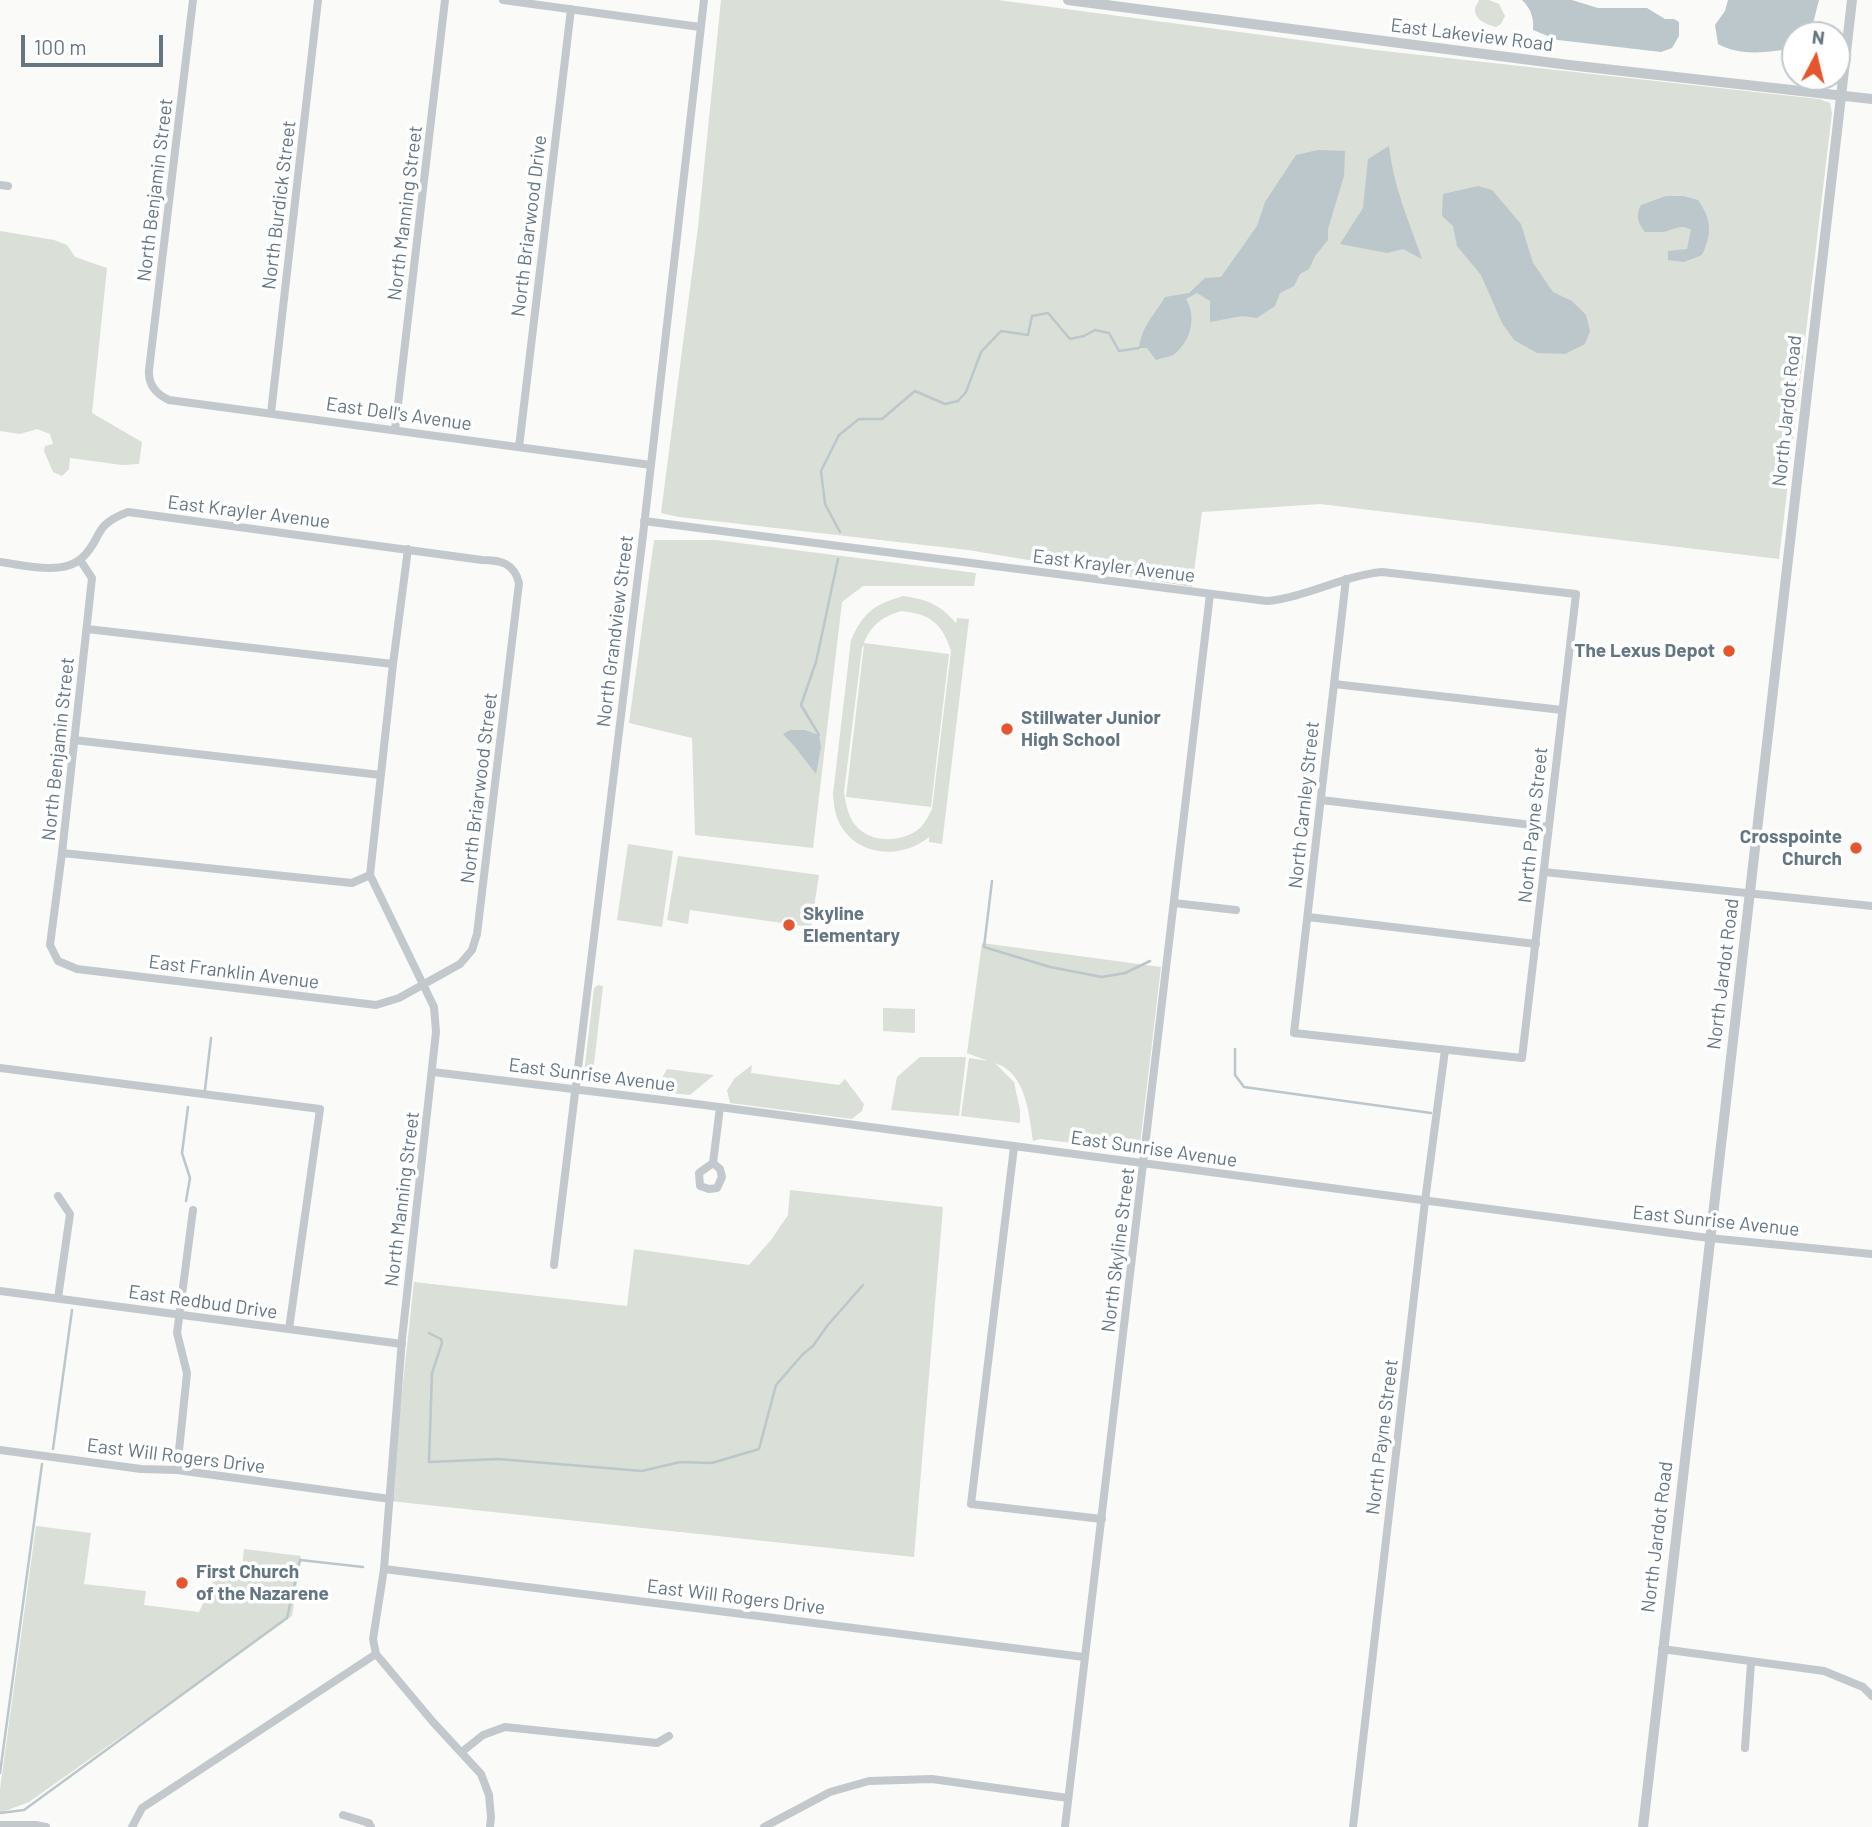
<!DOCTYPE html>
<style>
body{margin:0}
#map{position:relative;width:1872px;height:1827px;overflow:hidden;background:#fafaf8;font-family:Barlow,sans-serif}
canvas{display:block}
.north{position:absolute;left:1781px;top:21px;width:70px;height:70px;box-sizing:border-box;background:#fff;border:2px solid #c1c8cd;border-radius:50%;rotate:7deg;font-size:19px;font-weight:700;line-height:28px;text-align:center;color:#657683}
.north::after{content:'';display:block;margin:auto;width:24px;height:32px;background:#e4572e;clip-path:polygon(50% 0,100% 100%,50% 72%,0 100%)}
.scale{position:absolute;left:21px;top:35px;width:142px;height:32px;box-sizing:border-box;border:4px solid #657683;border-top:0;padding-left:9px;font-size:21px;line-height:24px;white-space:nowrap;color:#657683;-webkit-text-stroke:5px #fff;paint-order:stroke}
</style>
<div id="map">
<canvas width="1872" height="1827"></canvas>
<div class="north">N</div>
<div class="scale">100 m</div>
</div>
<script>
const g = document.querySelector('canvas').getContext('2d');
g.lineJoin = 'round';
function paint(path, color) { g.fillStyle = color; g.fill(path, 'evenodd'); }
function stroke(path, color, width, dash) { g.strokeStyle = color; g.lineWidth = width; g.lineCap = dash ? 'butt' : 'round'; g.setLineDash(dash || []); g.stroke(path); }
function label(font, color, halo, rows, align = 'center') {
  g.font = font + ' Barlow,sans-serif'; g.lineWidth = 7; g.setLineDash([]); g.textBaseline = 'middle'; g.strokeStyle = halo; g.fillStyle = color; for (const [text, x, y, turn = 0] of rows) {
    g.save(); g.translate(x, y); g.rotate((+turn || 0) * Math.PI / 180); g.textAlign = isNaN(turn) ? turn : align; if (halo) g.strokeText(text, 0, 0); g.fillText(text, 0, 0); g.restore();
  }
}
paint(new Path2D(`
 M 721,0 L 998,0 L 1375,50 L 1819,99 L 1830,103 L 1832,113 L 1779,559 L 1320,504 L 1202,512 L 1192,587 L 968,550 L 679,517 L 661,513 L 698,227 Z
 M 1479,0 L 1489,0 L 1499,4 L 1505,16 L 1501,24 L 1496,27 C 1486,24 1474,20 1475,8 Z
 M 0,231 L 54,240 L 67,245 L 75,257 L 107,268 L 92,413 L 142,442 L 139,464 L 122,465 L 70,458 L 69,469 L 62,476 L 53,472 L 44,451 L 45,446 L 53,444 L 50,434 L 37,429 L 20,434 L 0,431 Z
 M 654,540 L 716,540 L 976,573 L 974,586 L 863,586 L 842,602 L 813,848 L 695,835 L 692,738 L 629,723 Z
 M 903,596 C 929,600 939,604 956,623 L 957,618 L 969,619 L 942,844 L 929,842 L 929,837 C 903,859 859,857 841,826 C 835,816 834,806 833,794 L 851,640 C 864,612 873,605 903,596 ZM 902,611 C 930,614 942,623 951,651 L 932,809 C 929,815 925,823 920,828 C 904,842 874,844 858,828 C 848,819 846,804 844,792 L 862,648 L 864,645 L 846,797 L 931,807 L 949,654 L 864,643 C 871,625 883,616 902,611 Z
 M 628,844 L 673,851 L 662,927 L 617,920 Z
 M 678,856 L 819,875 L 811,927 L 690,910 L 688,924 L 667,920 Z
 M 982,943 L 1161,967 L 1139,1153 L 1130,1154 L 1128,1150 L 1040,1139 L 1033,1141 C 1029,1113 1026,1073 995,1063 L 1014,1082 L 1020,1110 L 1020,1123 L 961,1116 L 969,1058 L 988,1061 L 967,1053 Z
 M 598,985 L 603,986 L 593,1073 L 641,1083 L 643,1085 L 640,1088 L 585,1079 L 584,1073 L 594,988 Z
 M 883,1008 L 915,1009 L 915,1033 L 883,1031 Z
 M 920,1057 L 966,1057 L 959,1116 L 891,1110 L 897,1077 Z
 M 752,1065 L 751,1073 L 839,1085 L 845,1079 L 864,1104 L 862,1111 L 852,1119 L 730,1103 L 727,1090 L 735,1078 Z
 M 667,1069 L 714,1075 L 690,1095 L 662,1092 L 659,1089 L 661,1080 Z
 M 790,1190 L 943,1207 L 914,1557 L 390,1501 L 414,1282 L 627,1306 L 634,1249 L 749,1265 L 771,1240 L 788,1215 Z
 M 36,1526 L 91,1533 L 84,1584 L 146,1591 L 144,1605 L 199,1612 L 215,1577 L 241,1578 L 244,1549 L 301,1556 L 292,1616 L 29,1802 L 0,1813 L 0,1789 Z`), '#dadfd7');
paint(new Path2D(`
 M 1522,0 L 1572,0 L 1598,8 L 1647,8 L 1665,19 L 1674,19 L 1679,22 L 1679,36 L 1672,48 L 1661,52 L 1558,40 L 1533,30 C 1534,17 1531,9 1522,0 Z
 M 1728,0 L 1819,0 L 1810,35 L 1795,35 L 1795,48 C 1769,52 1742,57 1718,44 L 1715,25 L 1725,11 Z
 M 1389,146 C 1393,185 1409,222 1422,259 L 1403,249 L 1387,253 L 1340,244 L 1363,208 L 1368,159 Z
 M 1318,150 L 1345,151 L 1344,176 L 1328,229 L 1328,240 L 1315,256 L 1309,269 L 1300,274 L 1294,286 L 1280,293 L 1275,306 L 1257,318 L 1242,316 L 1210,322 L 1210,301 L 1197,293 L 1186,299 C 1197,317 1191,342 1173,355 C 1169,357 1161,358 1156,360 L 1147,348 L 1139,348 C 1142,325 1154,316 1165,297 L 1189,293 L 1205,278 L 1221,277 L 1257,226 L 1265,202 L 1296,155 Z
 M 1478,186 L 1492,190 L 1521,224 L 1533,263 L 1553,292 L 1572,301 L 1586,315 L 1590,331 L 1585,344 L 1565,354 L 1537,353 L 1514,340 L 1502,323 L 1481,275 L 1457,246 L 1453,226 L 1442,216 L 1443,194 Z
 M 1666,196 L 1683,196 L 1698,200 C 1712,220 1712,234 1702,255 L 1684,262 L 1668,260 L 1668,251 L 1687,249 L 1691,230 C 1681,223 1674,230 1663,232 C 1657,232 1651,232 1645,232 C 1638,223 1635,216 1641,205 Z
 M 790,730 L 805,730 L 819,735 L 821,747 L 816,774 L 795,747 L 783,734 Z`), '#bbc7cb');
stroke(new Path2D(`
 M 840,532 L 825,504 L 821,471 L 839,435 L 859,419 L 882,419 L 915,391 L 945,404 L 958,401 L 966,392 L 981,352 L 1001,331 L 1028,335 L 1032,316 L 1048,313 L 1070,339 L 1084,336 L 1095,330 L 1109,333 L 1119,351 L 1139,348
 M 819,735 L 801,705 L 816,662 L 838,559
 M 992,881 L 984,947 L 1050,967 L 1102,977 L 1125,973 L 1150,961
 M 1235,1049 L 1235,1075 L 1244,1087 L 1431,1113
 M 205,1090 L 211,1038
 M 186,1201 L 190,1178 L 182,1153 L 188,1107
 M 429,1333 L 441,1339 L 442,1343 L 432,1373 L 429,1462 L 498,1459 L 642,1471 L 680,1462 L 712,1463 L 759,1449 L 776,1385 L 803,1354 L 813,1346 L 827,1326 L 863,1285
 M 53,1449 L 72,1310
 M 0,1773 L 42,1464
 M 0,1813 L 24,1810 L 287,1618 L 300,1560 L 363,1567`), '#bbc7cb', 2.5);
stroke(new Path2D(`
 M 193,0 L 149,370 C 148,384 156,394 169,400 L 651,465
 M 503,0 L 700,27
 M 0,185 L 8,186
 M 271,413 L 318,0
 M 395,430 L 445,0
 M 519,447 L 571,9
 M 644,521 L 1267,601 C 1307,597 1342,576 1382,572 L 1576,594 L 1522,1058 L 1294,1033 L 1346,579
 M 408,549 L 393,664 L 370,875 L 434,1007 L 436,1032 L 402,1339 L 384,1569 L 373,1639 L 376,1654 L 433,1722 L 481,1774 L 489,1795 L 491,1817 L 490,1827
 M 0,562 C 23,565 62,576 82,558 C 104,537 91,526 128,512 L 482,560 C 501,560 514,563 519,583 L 477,934 L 472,950 L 460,964 L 399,998 L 376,1005 L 77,969 L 58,961 L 50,945 L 62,853 L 92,578 L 80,560
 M 87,629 L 393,664
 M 1334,684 L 1562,710
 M 74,740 L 381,775
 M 1321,800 L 1549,827
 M 62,853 L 352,883 L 370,875
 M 1544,872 L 1872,906
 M 1174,903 L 1236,910
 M 1308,917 L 1536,944
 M 0,1068 L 320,1109 L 289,1329
 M 433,1072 L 704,1105 L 1709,1238 L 1872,1254
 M 1014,1147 L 971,1504 L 1102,1519
 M 713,1163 L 720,1169 L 722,1177 L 717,1188 L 709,1189 L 700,1186 L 699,1173 Z
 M 713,1163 L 720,1107
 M 554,1265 L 643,535 L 704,0
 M 0,1291 L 402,1344
 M 58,1298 L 70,1214 L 58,1196
 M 0,1450 L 141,1469 L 177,1470 L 390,1499
 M 177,1470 L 187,1373 L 177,1333 L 193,1210
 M 384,1569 L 1084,1657
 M 1662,1649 L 1824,1671 L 1863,1687 L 1872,1696
 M 1745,1748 L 1751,1663
 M 463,1751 L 483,1735 L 505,1727 L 657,1743 L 669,1736
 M 343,1815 L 369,1823 L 371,1827
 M 0,1825 L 35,1825 L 46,1827
 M 132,1827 L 142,1808 L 376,1654
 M 764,1827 L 830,1792 L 869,1781 L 932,1779 L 1068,1798
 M 1065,1827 L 1210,594
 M 1353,1827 L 1425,1201 L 1445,1050`), '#c3c8cc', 8);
stroke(new Path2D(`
 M 1068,0 L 1569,65 L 1872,99
 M 1643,1827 L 1852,0`), '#c3c8cc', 10);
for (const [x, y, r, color] of [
 [1729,651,7,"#e4572e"],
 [1007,729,7,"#e4572e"],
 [1856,848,7,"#e4572e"],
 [789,925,7,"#e4572e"],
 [182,1583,7,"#e4572e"]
]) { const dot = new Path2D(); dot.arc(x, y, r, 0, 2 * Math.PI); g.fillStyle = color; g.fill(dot); stroke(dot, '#fff', 2.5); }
label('19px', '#657683', '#fff', [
 ["East Lakeview Road",1472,35,7],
 ["North Benjamin Street",155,190,-83],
 ["North Burdick Street",279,205,-83],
 ["North Manning Street",405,213,-83],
 ["North Briarwood Drive",529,226,-83],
 ["North Jardot Road",1787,411,-84],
 ["East Dell's Avenue",399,414,8],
 ["East Krayler Avenue",249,512,7],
 ["East Krayler Avenue",1114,566,7],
 ["North Grandview Street",615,631,-83],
 ["North Benjamin Street",58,749,-84],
 ["North Briarwood Street",479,788,-83],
 ["North Carnley Street",1304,805,-84],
 ["North Payne Street",1533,825,-84],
 ["East Franklin Avenue",234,972,7],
 ["North Jardot Road",1723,974,-83],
 ["East Sunrise Avenue",592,1075,7],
 ["East Sunrise Avenue",1154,1149,8],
 ["North Manning Street",402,1199,-83],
 ["East Sunrise Avenue",1716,1221,6],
 ["North Skyline Street",1118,1250,-83],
 ["East Redbud Drive",203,1302,8],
 ["North Payne Street",1382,1437,-83],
 ["East Will Rogers Drive",176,1456,7],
 ["North Jardot Road",1657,1537,-83],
 ["East Will Rogers Drive",736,1597,7]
]);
label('bold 19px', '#657683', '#fff', [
 ["The Lexus Depot",1715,651,"right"],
 ["Stillwater Junior",1021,718],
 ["High School",1021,740],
 ["Crosspointe",1842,837,"right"],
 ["Church",1842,859,"right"],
 ["Skyline",803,914],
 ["Elementary",803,936],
 ["First Church",196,1572],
 ["of the Nazarene",196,1594]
], 'left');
</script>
